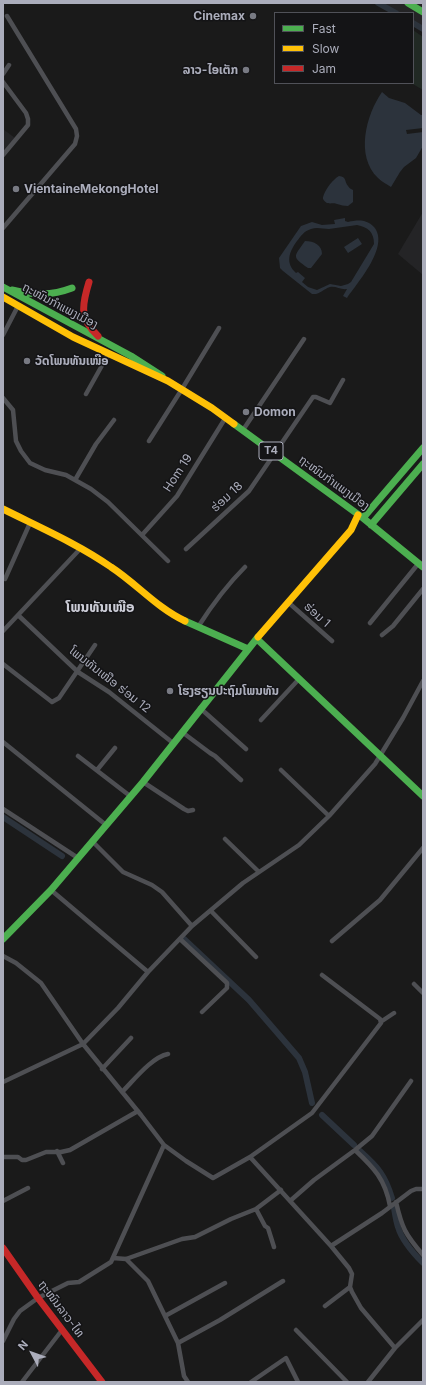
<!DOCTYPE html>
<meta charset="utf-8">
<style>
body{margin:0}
#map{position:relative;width:426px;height:1385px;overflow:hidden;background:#1a1a1a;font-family:Inter,sans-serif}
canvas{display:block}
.frame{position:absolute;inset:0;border:4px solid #abadbb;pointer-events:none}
.legend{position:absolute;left:274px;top:12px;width:140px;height:72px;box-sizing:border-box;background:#141416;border:1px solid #505158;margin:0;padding:5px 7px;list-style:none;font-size:12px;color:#abadbb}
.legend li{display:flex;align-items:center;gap:8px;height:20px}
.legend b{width:20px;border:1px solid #505158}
.north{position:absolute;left:12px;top:1333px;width:40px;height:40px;-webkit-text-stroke:3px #141416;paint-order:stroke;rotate:311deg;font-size:11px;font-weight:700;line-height:16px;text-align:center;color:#abadbb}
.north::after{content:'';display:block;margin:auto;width:14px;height:18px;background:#abadbb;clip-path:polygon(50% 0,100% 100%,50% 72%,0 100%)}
</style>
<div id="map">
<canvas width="426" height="1385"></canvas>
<div class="frame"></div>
<ul class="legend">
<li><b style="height:5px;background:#4caf50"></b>Fast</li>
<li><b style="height:5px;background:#ffc107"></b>Slow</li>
<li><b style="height:5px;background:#c62828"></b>Jam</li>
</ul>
<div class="north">N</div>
</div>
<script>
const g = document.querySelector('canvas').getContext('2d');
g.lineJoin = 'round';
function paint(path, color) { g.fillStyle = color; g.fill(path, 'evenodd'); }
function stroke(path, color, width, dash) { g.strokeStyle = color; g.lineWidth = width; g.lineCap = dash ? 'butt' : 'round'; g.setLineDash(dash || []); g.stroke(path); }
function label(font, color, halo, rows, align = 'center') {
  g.font = font + ' Inter,"Noto Sans Lao",sans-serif'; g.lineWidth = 3; g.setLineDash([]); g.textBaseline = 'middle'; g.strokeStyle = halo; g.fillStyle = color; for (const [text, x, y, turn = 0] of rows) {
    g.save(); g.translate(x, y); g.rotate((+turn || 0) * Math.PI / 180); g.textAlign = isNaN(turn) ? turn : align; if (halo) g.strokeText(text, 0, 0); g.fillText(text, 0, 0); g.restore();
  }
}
paint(new Path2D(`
 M 378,3 L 423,3 L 423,29 L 413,23 L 413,13 L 396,13 Z
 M 3,129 L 15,138 L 3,153 Z
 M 423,212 L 423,275 L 398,254 Z`), '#242426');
paint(new Path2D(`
 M 413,30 L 423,37 L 423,90 L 411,83 L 413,83 Z`), '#212924');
paint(new Path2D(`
 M 382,92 L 389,98 L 405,103 L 421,115 L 423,115 L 423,128 L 406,130 L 407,134 L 423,132 L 423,146 L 416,158 L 404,167 L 400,172 L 391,187 C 387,184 382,182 378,178 C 355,156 366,115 382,92 Z
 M 339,176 C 347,177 344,181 348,186 C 349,188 351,189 353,190 L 353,202 L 348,206 C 344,206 341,205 337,204 C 331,202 327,206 323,199 C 323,192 333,179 339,176 Z
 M 345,218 L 345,221 L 348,222 C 358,220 366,219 374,227 C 390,246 358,282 347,298 L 343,296 L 347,289 C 341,290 336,286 330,287 C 323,289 320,295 312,294 L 283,271 L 280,268 L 279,258 L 301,226 L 312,222 L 322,225 L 335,224 L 334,220 ZM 357,225 C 368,227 374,232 374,244 L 351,282 L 348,284 L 341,286 L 330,284 L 317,290 L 308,287 L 302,282 L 305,278 L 298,272 L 296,273 C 285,263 289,252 297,241 C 301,236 304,231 311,229 C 317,227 323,229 329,229 C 338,228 348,226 357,225 Z
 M 358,238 L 362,244 L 348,253 L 344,247 Z
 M 305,241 C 314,241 322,245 322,254 L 311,268 L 308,268 C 291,256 294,257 305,241 Z`), '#2c333c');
stroke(new Path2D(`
 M 378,3 L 396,13
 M 413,23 L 423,29
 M 3,817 L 62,856
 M 184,939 L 249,1000 L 299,1058 L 305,1072 L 312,1103
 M 322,1115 L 354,1145
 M 360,1151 C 378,1167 385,1175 392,1198
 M 394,1208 C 395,1214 396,1221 398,1227 C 402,1241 413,1253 423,1263`), '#2c333c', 6);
stroke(new Path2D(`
 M 3,74 L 9,65
 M 3,82 L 26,113 L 28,119 L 28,125 L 3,155
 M 3,228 L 75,144 L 77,136 L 76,129 L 7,16
 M 3,335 L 18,306
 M 86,394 L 109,353
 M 3,398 L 13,410 L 16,441 L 21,451 L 30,463 L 45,470 L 66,475 L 91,489 L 108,502 L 168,561
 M 243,430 L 304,339
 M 149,441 L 182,389 L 219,328
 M 75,480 L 96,444 L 114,420
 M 142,535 L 177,496 L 226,417
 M 186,549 L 249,491 L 313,397 L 316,397 L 330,403 L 343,380
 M 5,579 L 30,523
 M 289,603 L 332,641
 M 18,615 L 78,672 L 109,692 L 173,743
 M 370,623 L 418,564
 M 198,627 C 212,605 227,585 245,567
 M 3,631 L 81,548
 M 382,635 L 393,626 L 423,589
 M 3,664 L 52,702 L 59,698 L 95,645
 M 200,708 L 246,749
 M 261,720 L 299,679
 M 182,732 L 210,753 L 215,756 L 241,780
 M 3,742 L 106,825
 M 78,756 L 130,796
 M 97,770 L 115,748
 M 281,770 L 329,816
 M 143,782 L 184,809 L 188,811 L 193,810
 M 3,809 L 78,858
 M 225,839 L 259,872
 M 92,841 L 123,872 L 152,885 L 162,892 L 192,926
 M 51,890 L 148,972
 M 211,911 L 256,957
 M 180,939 L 227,983 L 227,988 L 202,1012
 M 332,941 L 380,900 L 423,848
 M 3,956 L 16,963 L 41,983 L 83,1044 L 141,1115 L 164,1145 L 186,1161 L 213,1178 L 250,1157 L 312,1113 L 381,1023 L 380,1019 L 322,975
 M 414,984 L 423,993
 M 382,1021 L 394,1013
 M 102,1069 L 131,1038
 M 3,1082 L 83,1044 L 118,1008 L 148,972 L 192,926 L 243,883 L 299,845 L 329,816 L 375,764 L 403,718 L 423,681
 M 122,1092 C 134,1080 152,1057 168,1054
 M 355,1150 C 374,1168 385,1179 390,1206
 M 57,1151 L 63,1163
 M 3,1157 L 18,1157 L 22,1160 L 26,1160 L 46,1152 L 61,1152 L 70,1150 L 138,1111
 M 250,1157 L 331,1246 L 349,1268 L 352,1274 L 350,1287 L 352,1292 L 361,1308 L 395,1348
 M 3,1201 L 28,1188
 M 290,1201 L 314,1180 L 355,1150 L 372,1136 L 411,1081
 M 396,1202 C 402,1228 405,1234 423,1255
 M 256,1209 L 265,1226 L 268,1228 L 274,1247
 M 331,1246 L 382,1213 L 411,1191 L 416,1189 L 423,1189
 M 113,1258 L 126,1259 L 182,1239 L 195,1237 L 231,1219 L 256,1209 L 281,1190
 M 126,1259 L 148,1281 L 178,1343 L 184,1376 L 188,1382
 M 325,1306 L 350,1287
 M 165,1316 L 225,1283
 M 296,1330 L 347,1382
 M 3,1341 L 14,1319 L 20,1311 L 38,1298 L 68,1283 L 79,1282 L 111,1262 L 164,1145
 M 178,1343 L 220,1320 L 283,1281
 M 22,1382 L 62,1330
 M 251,1382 L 286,1358 L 298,1382
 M 368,1382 L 395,1348 L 423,1320`), '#4e4f53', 4.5);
stroke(new Path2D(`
 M 408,3 L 423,12
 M 3,287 L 131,356 L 162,376
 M 12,290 C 34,295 51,296 72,288
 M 234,424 L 363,518 L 423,567
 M 363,518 L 423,448
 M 371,525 L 423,464
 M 185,621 L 248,649
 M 257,639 L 423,796
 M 3,939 L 51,890 L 143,782 L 258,637`), '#4caf50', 7);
stroke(new Path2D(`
 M 3,297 L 73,337 L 168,381 L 212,408 L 234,424
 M 3,509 C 39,527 78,544 111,567 C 137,584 157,608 185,621
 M 258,637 L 351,530 L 358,515`), '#ffc107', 7);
stroke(new Path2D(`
 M 89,282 C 82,305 79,318 98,336
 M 3,1248 L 38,1298 L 102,1382`), '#c62828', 7);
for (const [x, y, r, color] of [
 [253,16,4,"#787a83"],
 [246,70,4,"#787a83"],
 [16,189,4,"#787a83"],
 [27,361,4,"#787a83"],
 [246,412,4,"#787a83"],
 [170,691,4,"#787a83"]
]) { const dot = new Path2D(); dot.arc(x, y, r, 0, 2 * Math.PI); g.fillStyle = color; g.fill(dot); stroke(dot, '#141416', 1.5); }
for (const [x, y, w] of [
 [271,451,24]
]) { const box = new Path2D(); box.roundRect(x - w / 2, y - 9, w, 18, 3); g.fillStyle = '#141416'; g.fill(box); stroke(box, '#abadbb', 1); }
label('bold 11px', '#abadbb', null, [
 ["T4",271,451]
]);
label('bold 12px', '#abadbb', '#141416', [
 ["Cinemax",245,16,"right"],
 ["ລາວ-ໄອເຕັກ",238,70,"right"],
 ["VientaineMekongHotel",24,189],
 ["ວັດໂພນທັນເໜືອ",35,361],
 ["Domon",254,412],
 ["ໂຮງຮຽນປະຖົມໂພນທັນ",178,691]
], 'left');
label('12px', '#abadbb', '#141416', [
 ["ຖະໜົນກຳແພງເມືອງ",60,306,28],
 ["Hom 19",178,473,-57],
 ["ຖະໜົນກຳແພງເມືອງ",334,483,36],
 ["ຮ່ອມ 18",227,497,-43],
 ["ຮ່ອມ 1",317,615,42],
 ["ໂພນທັນເໜືອ ຮ່ອມ 12",110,680,38],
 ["ຖະໜົນລາວ-ໄທ",61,1309,53]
]);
label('bold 14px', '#cccdd7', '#141416', [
 ["ໂພນທັນເໜືອ",100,608]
]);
</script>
